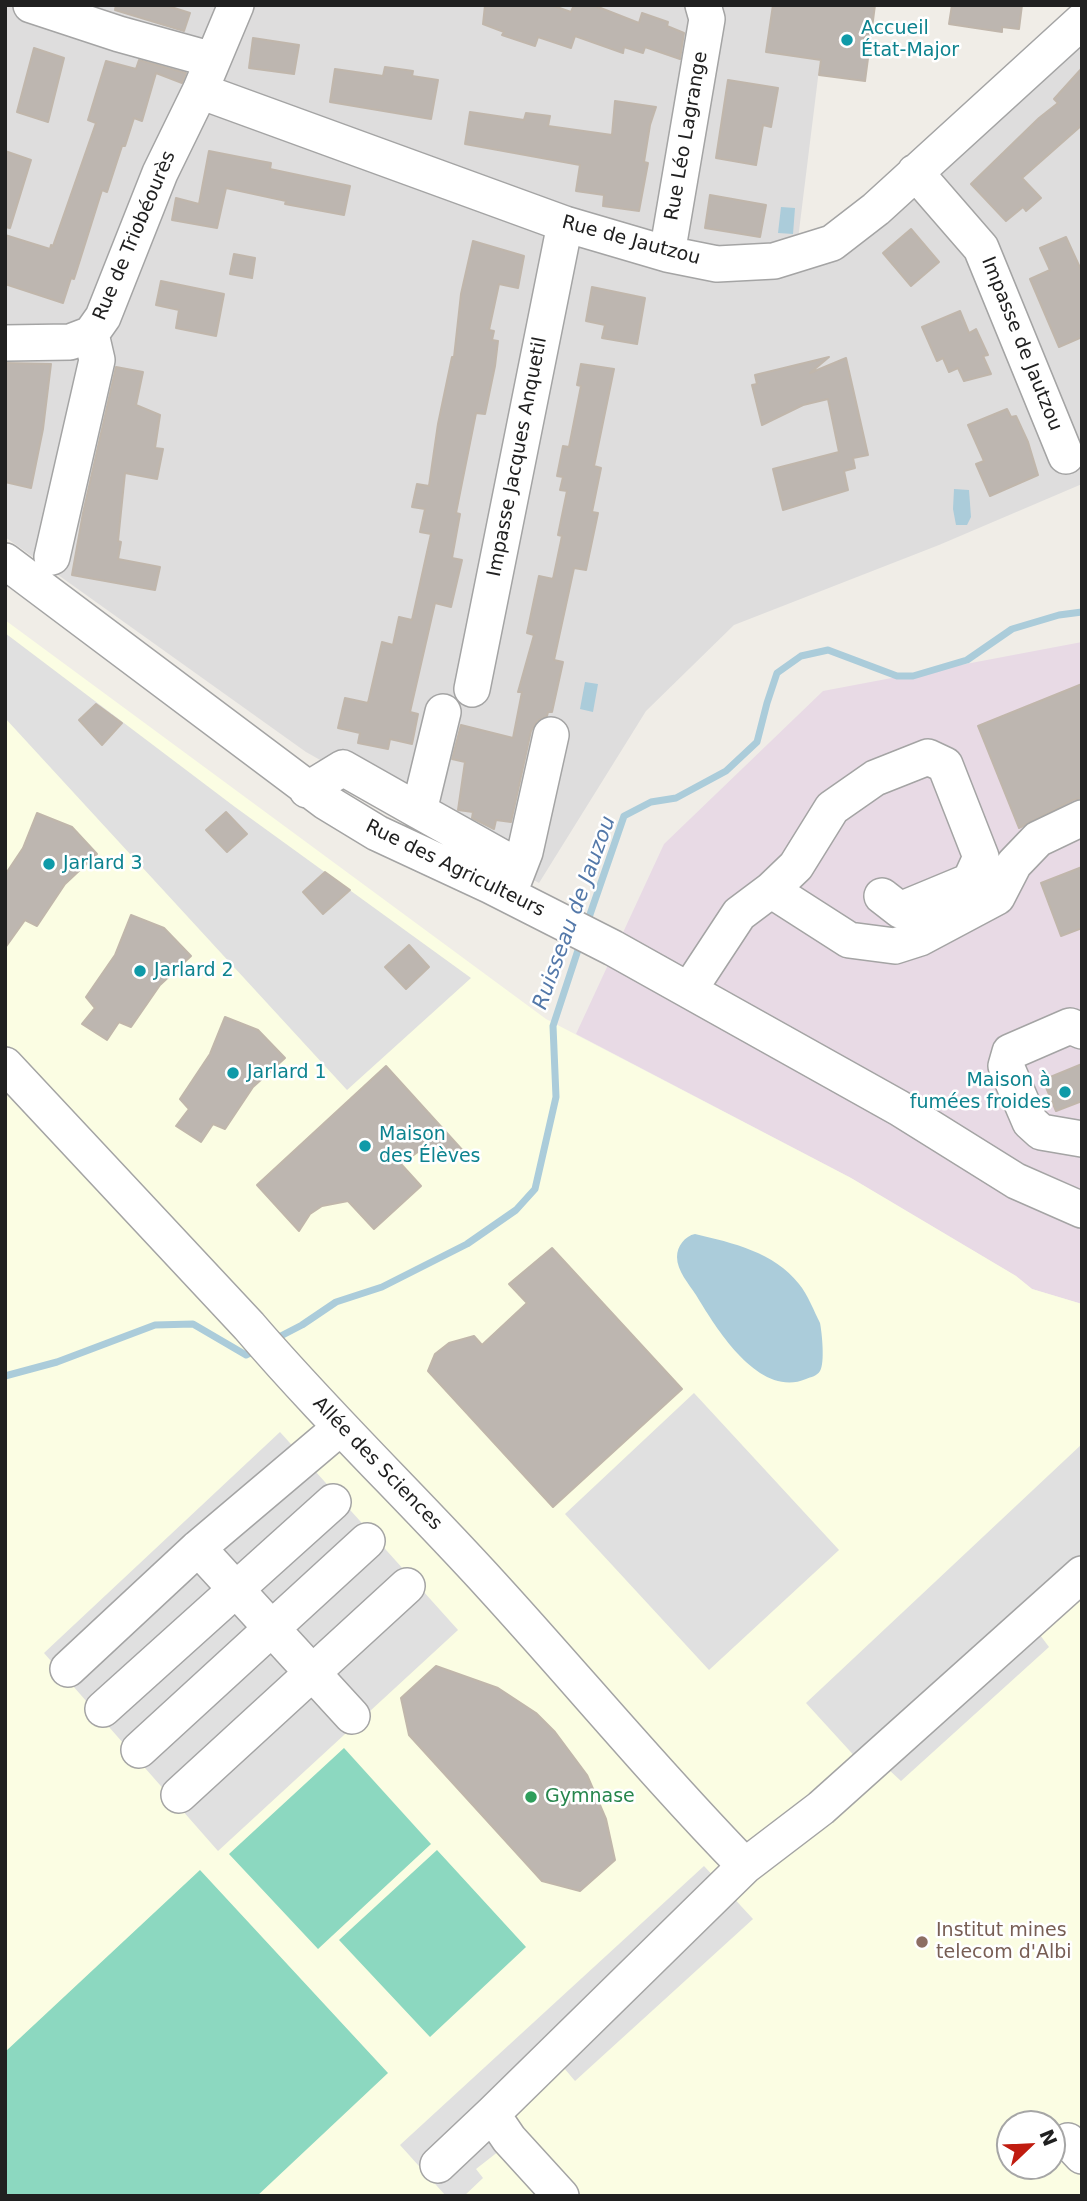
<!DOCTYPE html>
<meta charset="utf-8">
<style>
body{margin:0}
#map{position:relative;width:1087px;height:2201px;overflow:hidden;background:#f0ede7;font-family:"DejaVu Sans",sans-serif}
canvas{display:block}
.frame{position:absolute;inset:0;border:7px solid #202020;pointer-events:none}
.north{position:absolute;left:996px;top:2110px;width:70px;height:70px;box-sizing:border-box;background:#fff;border:2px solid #a6a6a6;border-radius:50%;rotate:67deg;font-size:19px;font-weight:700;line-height:28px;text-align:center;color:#202020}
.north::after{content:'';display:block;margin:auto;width:24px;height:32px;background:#c01c10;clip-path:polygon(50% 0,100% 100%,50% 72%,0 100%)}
</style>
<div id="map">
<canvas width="1087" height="2201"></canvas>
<div class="frame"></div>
<div class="north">N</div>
</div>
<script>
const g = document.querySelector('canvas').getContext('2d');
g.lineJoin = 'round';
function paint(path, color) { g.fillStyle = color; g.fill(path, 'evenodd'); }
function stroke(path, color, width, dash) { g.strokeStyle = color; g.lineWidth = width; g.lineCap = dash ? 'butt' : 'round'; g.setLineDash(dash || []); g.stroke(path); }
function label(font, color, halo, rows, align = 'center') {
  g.font = font + ' "DejaVu Sans",sans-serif'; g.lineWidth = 5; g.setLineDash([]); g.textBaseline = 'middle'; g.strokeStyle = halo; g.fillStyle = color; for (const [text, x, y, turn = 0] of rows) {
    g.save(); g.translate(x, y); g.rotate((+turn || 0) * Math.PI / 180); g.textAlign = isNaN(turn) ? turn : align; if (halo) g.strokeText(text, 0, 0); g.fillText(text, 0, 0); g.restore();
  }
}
paint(new Path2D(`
 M 5,5 L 827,5 L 797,247 L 1082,31 L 1082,484 L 939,545 L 734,625 L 646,711 L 539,883 L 306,752 L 5,537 Z`), '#dedddd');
paint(new Path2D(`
 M 1082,642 L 1082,1304 L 1032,1289 L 1016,1276 L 851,1178 L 576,1034 L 664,844 L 823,691 Z`), '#e8dae5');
paint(new Path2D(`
 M 5,620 L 546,1019 L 851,1178 L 1016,1276 L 1032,1289 L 1082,1304 L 1082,2196 L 5,2196 ZM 1010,2124 L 1052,2124 L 1052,2166 L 1010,2166 Z`), '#fbfde3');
paint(new Path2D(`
 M 344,1748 L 431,1844 L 318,1949 L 229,1854 Z
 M 437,1850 L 526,1947 L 430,2037 L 339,1940 Z
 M 200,1870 L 388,2073 L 257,2196 L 5,2196 L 5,2052 Z`), '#8cd8c0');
paint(new Path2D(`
 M 5,633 L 235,807 L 471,978 L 347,1090 L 5,718 Z
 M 694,1393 L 839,1550 L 709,1670 L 565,1514 Z
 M 280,1432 L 458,1630 L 218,1851 L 44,1653 Z
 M 1082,1444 L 1082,1591 L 1037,1631 L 1049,1647 L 901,1781 L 887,1768 L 859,1761 L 806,1703 Z
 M 704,1866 L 753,1919 L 575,2081 L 564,2068 L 521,2101 L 499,2151 L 476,2169 L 483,2178 L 464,2196 L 446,2196 L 400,2145 Z`), '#e0e0e0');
paint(new Path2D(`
 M 781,207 L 795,208 L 793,234 L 778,233 Z
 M 954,489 L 969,490 L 971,517 L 967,525 L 956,525 L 953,509 Z
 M 585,682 L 598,684 L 593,712 L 580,709 Z
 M 695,1234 C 733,1243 774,1252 799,1284 C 808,1295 814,1311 820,1323 C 822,1333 825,1363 820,1371 C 817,1376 811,1377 806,1379 C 759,1399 716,1328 696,1295 C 689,1284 677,1271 677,1257 C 677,1246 685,1236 695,1234 Z`), '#abccda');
stroke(new Path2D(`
 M 586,926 L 624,816 L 651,802 L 676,798 L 726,771 L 757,742 L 767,703 L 777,673 L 801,656 L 828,650 L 897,676 L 913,676 L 967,660 L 1012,629 L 1059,615 L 1082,612
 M 275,1339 L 302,1325 L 336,1302 L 382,1287 L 467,1244 L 516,1210 L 535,1189 L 556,1097 L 553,1026 L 580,944
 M 5,1376 L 57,1362 L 155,1325 L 193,1324 L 246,1355 L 256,1350`), '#abccda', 7);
const building = new Path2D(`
 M 116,5 L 165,5 L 190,13 L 184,31 L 115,10 Z
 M 485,5 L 551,5 L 571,12 L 574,5 L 593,5 L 639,23 L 642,13 L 668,22 L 667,26 L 684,33 L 680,59 L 645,47 L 643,53 L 624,47 L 623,53 L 575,36 L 571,48 L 538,37 L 535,46 L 502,35 L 504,32 L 483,24 Z
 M 773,5 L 875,5 L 865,81 L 819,75 L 821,60 L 766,52 Z
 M 952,5 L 1022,5 L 1019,29 L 1002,27 L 1002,32 L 949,24 Z
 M 253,38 L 299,45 L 294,74 L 249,68 Z
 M 34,48 L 64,58 L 48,122 L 17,112 Z
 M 139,60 L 186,73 L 182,83 L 156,73 L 142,121 L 134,118 L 125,146 L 122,146 L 107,192 L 102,190 L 74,279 L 71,278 L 63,303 L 5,284 L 5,235 L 50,249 L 51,245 L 53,246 L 96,123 L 88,120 L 106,61 L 136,69 Z
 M 385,67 L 413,71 L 412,76 L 438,80 L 431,119 L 330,102 L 335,69 L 383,76 Z
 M 1082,68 L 1082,125 L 1022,178 L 1041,198 L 1026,211 L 1023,207 L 1006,221 L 971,184 L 1039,118 L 1058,103 L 1054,99 Z
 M 728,80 L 778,88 L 771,127 L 763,125 L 756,165 L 716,158 Z
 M 615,101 L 656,107 L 650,125 L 644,162 L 648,163 L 639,211 L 603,206 L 604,195 L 576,191 L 580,165 L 465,144 L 470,112 L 524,120 L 526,113 L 550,116 L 548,126 L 612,135 Z
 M 5,151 L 31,160 L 10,228 L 5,227 Z
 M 209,151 L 260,161 L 271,163 L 270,169 L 350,186 L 344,215 L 285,204 L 286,201 L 226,188 L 217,228 L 172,220 L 176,198 L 199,204 Z
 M 710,195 L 766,205 L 760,237 L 705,228 Z
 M 911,229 L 939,262 L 911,286 L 883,253 Z
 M 1066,237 L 1082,272 L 1082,337 L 1059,347 L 1030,279 L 1050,270 L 1040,248 Z
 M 473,241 L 524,256 L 518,288 L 499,284 L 489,330 L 494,331 L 492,340 L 498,341 L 495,366 L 485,414 L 476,413 L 456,513 L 460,514 L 452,558 L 462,560 L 451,607 L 435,603 L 410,712 L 418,714 L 412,744 L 390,739 L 388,749 L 358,743 L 360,733 L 338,728 L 345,698 L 368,703 L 382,642 L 393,645 L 399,617 L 412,620 L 431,534 L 420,532 L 425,509 L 412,507 L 417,484 L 429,486 L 438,424 L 452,357 L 454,357 L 461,294 Z
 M 234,254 L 255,258 L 252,278 L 230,274 Z
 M 161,281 L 224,294 L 216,336 L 176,328 L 179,310 L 156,305 Z
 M 592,287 L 645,298 L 637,344 L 602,338 L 605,325 L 586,321 Z
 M 960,311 L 969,333 L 976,329 L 988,355 L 983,356 L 991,374 L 964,381 L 958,368 L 949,372 L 943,358 L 937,361 L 922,327 Z
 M 829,357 L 810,373 L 846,358 L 868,455 L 853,458 L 855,468 L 844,471 L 848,490 L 783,510 L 773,469 L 839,452 L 828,399 L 803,405 L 762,425 L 752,385 L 757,384 L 755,375 Z
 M 5,363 L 51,364 L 43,429 L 31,488 L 5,482 Z
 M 581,364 L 614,369 L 594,466 L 601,468 L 592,512 L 598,513 L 586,570 L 574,568 L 554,660 L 563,662 L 552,712 L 548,712 L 547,716 L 537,721 L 531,731 L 511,822 L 496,820 L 494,829 L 472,818 L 473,812 L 458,810 L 465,762 L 452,759 L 461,725 L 513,738 L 522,692 L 518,692 L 534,635 L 527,633 L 539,576 L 553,579 L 562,536 L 558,535 L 567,491 L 560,490 L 563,477 L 557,476 L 563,446 L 569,447 L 581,386 L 577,385 Z
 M 116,367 L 143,372 L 136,405 L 160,415 L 155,448 L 163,449 L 157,479 L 125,473 L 118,541 L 121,542 L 118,559 L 160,567 L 155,590 L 72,575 L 83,513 Z
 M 1007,409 L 1011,417 L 1016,416 L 1028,442 L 1038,475 L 990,496 L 976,464 L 984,461 L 968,425 Z
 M 1082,684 L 1082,798 L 1073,800 L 1019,828 L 978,726 Z
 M 96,704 L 122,723 L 102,745 L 79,720 Z
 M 226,812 L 247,834 L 227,852 L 206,830 Z
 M 37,813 L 72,827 L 97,854 L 65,884 L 37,926 L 25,920 L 5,948 L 5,875 L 23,848 Z
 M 1082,867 L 1082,928 L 1061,936 L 1041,883 Z
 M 325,872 L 350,890 L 323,914 L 303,892 Z
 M 131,915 L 164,928 L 191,956 L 160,985 L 131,1027 L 119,1022 L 107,1040 L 82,1024 L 95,1008 L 86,997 L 115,955 Z
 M 409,945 L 429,967 L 406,989 L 385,967 Z
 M 225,1017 L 258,1030 L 285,1058 L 253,1087 L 225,1129 L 213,1124 L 201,1142 L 176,1126 L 189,1109 L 180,1099 L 210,1054 Z
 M 1082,1064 L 1082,1101 L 1056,1111 L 1043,1080 Z
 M 386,1066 L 465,1153 L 433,1146 L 422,1149 L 401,1164 L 421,1186 L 374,1229 L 348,1201 L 322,1206 L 310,1214 L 299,1231 L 257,1185 Z
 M 552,1248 L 682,1389 L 553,1507 L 428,1371 L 435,1354 L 449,1343 L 474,1336 L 482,1345 L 527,1303 L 509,1284 Z
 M 436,1666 L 498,1688 L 536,1713 L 555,1732 L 587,1775 L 606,1819 L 615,1860 L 580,1891 L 542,1881 L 409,1735 L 401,1698 Z`);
paint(building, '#bdb6b0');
stroke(building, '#c0b6ab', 2);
const minor = new Path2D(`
 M 31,5 L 119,34 L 213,60
 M 200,91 L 565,224 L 667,254 L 717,264 L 774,261 L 832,243 L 876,209 L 1082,21
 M 915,172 L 981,248 L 1066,456
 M 667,254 L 707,19 L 703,5
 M 5,343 L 70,342 L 91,334
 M 52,557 L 97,360 L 91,334 L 103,317 L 160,173 L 200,91 L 236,5
 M 5,561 L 326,802 L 377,833 L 491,886 L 613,948 L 899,1108 L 1016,1181 L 1082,1210
 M 472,689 L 565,224
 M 443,712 L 419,811 L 519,867
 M 307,790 L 343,768 L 419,811
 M 511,888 L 525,852 L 551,735
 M 771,890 L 849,940 L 895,946 L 920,938 L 997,897 L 1014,864 L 1038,839 L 1082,818
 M 689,990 L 739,914 L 771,890 L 796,866 L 832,808 L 875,778 L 928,757 L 945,765 L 981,857 L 970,881 L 900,910 L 882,896
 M 1082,1031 L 1070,1026 L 1010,1052 L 1006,1066 L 1030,1122 L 1041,1132 L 1082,1139
 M 5,1065 L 249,1326 C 326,1416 412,1498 492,1586 C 577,1679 657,1776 745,1866
 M 198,1548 L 352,1716
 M 68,1669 L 198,1548 L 341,1427
 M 103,1709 L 333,1502
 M 139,1750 L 367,1541
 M 179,1795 L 407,1586
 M 1068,2141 L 1082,2156
 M 438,2165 L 492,2114
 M 561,2196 L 509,2139 L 492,2114 L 745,1866 L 821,1808 L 1082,1574`);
stroke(minor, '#a4a4a4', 38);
stroke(minor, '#fff', 35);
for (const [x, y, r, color] of [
 [847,40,7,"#0f9aa8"],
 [49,864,7,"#0f9aa8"],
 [140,971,7,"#0f9aa8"],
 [233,1073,7,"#0f9aa8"],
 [1065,1092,7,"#0f9aa8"],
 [365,1146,7,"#0f9aa8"],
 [531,1797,7,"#2e9e5b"],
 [922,1942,7,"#8d6e63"]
]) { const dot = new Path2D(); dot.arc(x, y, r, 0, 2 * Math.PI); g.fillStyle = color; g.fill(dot); stroke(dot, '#fff', 2.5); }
label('19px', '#0d838f', '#fff', [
 ["Accueil",861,29],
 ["État-Major",861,51],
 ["Jarlard 3",63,864],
 ["Jarlard 2",154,971],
 ["Jarlard 1",247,1073],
 ["Maison à",1051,1081,"right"],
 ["fumées froides",1051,1103,"right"],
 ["Maison",379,1135],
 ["des Élèves",379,1157]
], 'left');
label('19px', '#202020', '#fff', [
 ["Rue Léo Lagrange",687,136,-80],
 ["Rue de Triobéourès",135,236,-67],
 ["Rue de Jautzou",631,241,15],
 ["Impasse de Jautzou",1021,344,68],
 ["Impasse Jacques Anquetil",518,457,-79],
 ["Rue des Agriculteurs",455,869,26],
 ["Allée des Sciences",377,1464,46]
]);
label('19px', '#27864d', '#fff', [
 ["Gymnase",545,1797]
], 'left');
label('19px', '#785e54', '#fff', [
 ["Institut mines",936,1931],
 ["telecom d'Albi",936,1953]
], 'left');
label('italic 21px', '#5378a9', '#fff', [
 ["Ruisseau de Jauzou",575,913,-70]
]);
</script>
